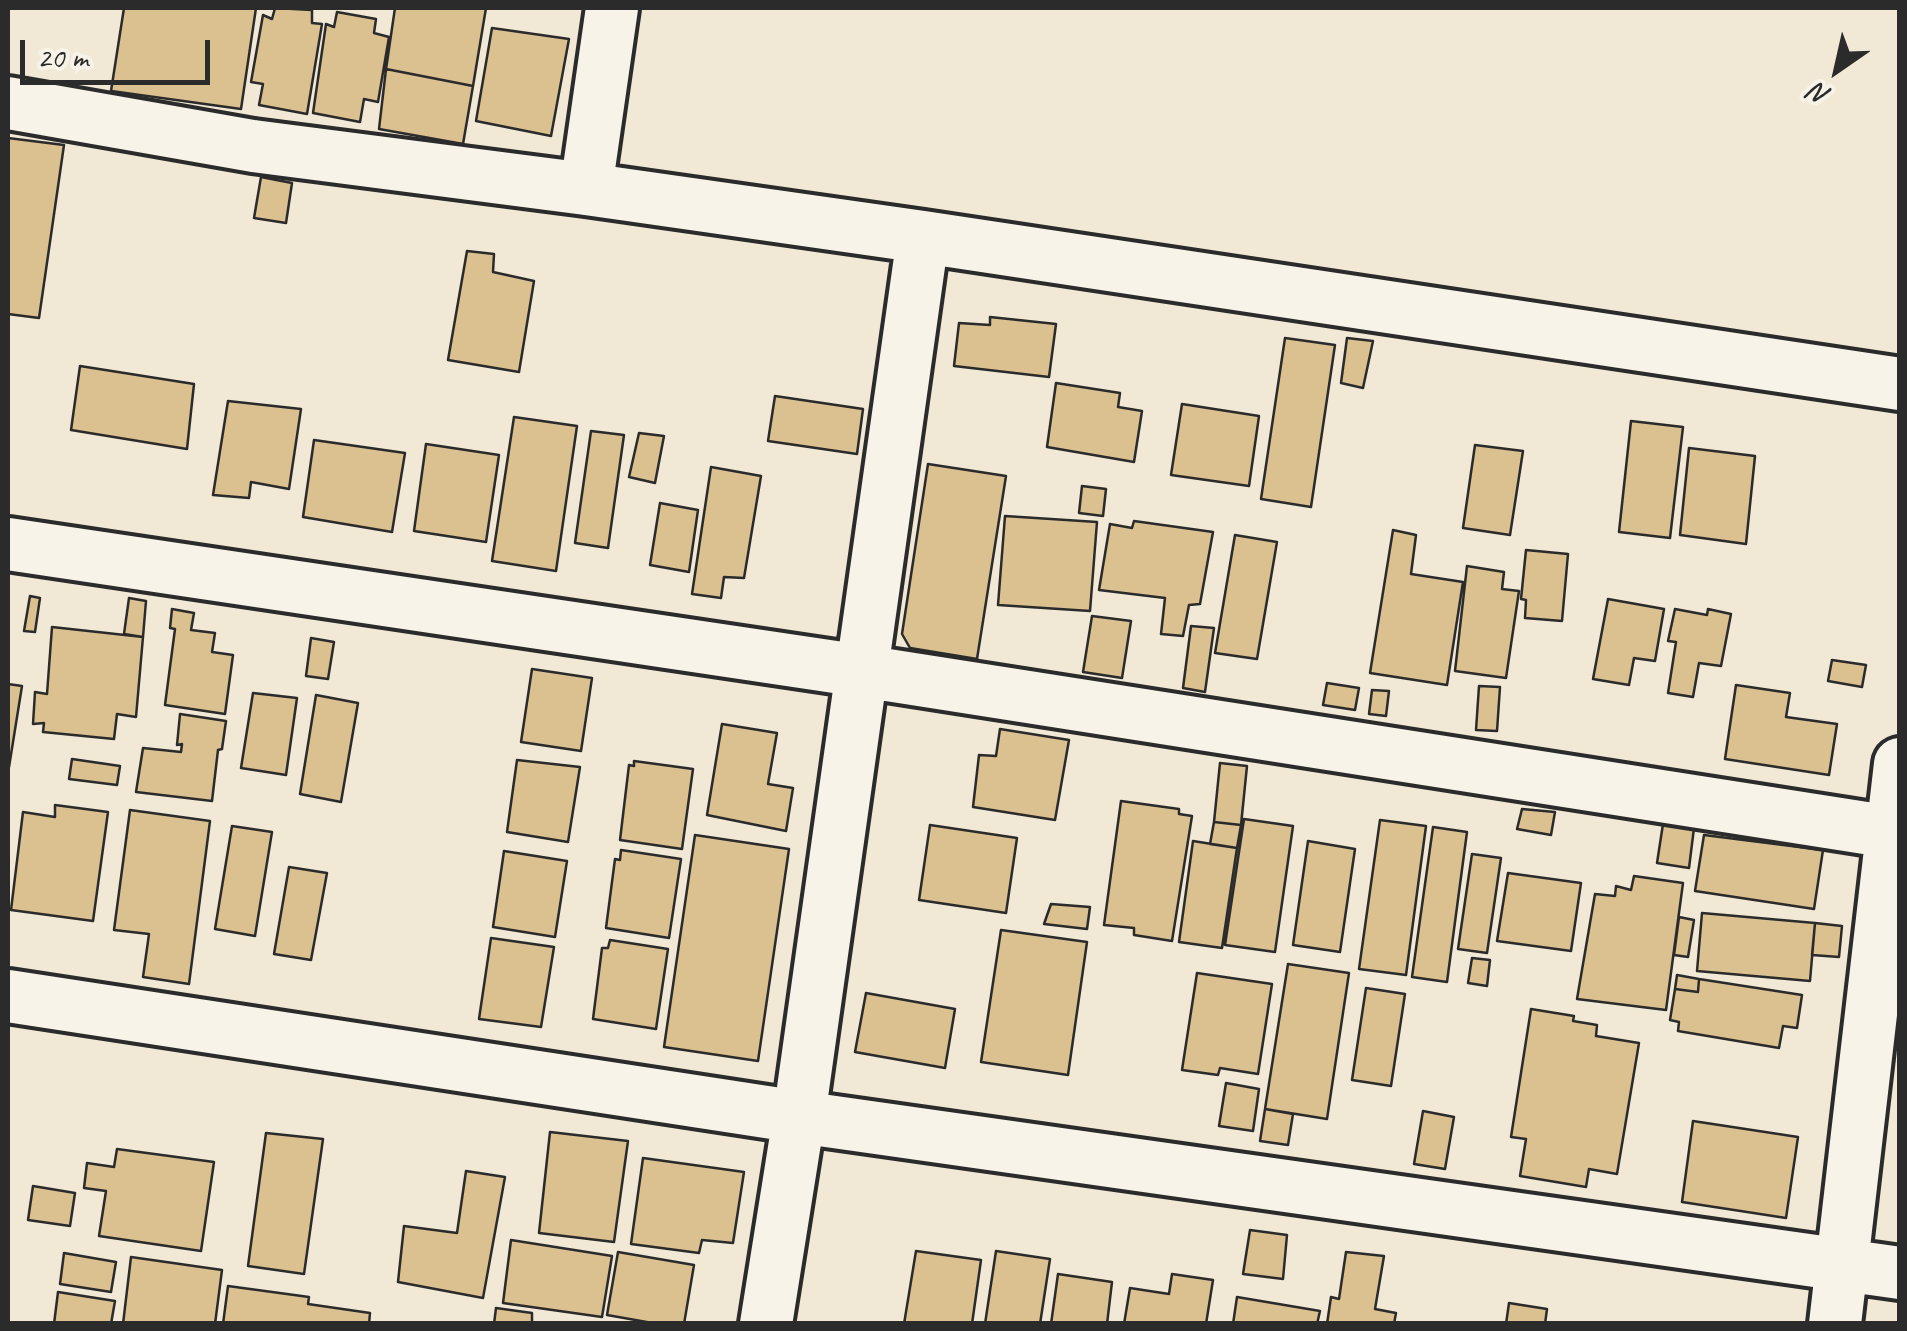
<!DOCTYPE html>
<style>
body{margin:0}
#map{position:relative;width:1907px;height:1331px;overflow:hidden;background:#f1e9d6;font-family:Caveat,sans-serif}
canvas{display:block}
.frame{position:absolute;inset:0;border:10px solid #2b2b2b;pointer-events:none}
.north{position:absolute;left:1787px;top:20px;width:100px;height:100px;-webkit-text-stroke:8px #f7f3e8;paint-order:stroke;rotate:214deg;font-size:28px;font-weight:700;line-height:40px;text-align:center;color:#2b2b2b}
.north::after{content:'';display:block;margin:auto;width:35px;height:45px;background:#2b2b2b;clip-path:polygon(50% 0,100% 100%,50% 72%,0 100%)}
.scale{position:absolute;left:20px;top:40px;width:190px;height:45px;box-sizing:border-box;border:5px solid #2b2b2b;border-top:0;padding-left:12px;font-size:30px;line-height:35px;white-space:nowrap;color:#2b2b2b;-webkit-text-stroke:8px #f7f3e8;paint-order:stroke}
</style>
<div id="map">
<canvas width="1907" height="1331"></canvas>
<div class="frame"></div>
<div class="north">N</div>
<div class="scale">20 m</div>
</div>
<script>
const g = document.querySelector('canvas').getContext('2d');
g.lineJoin = 'round';
function paint(path, color) { g.fillStyle = color; g.fill(path, 'evenodd'); }
function stroke(path, color, width, dash) { g.strokeStyle = color; g.lineWidth = width; g.lineCap = dash ? 'butt' : 'round'; g.setLineDash(dash || []); g.stroke(path); }
const building = new Path2D(`
 M 124,8 L 256,8 L 241,109 L 111,91 Z
 M 275,8 L 312,10 L 312,23 L 322,24 L 307,114 L 259,105 L 263,84 L 251,82 L 263,15 L 272,19 Z
 M 395,8 L 486,8 L 473,86 L 386,69 Z
 M 337,12 L 376,19 L 374,33 L 389,37 L 378,102 L 364,99 L 360,122 L 313,113 L 326,24 L 334,27 Z
 M 492,28 L 569,39 L 551,136 L 476,121 Z
 M 386,69 L 473,86 L 463,144 L 379,129 Z
 M 8,138 L 64,145 L 39,318 L 8,314 Z
 M 261,177 L 292,183 L 286,223 L 254,218 Z
 M 467,251 L 494,254 L 493,272 L 534,281 L 519,372 L 448,360 Z
 M 990,317 L 1056,324 L 1049,377 L 954,366 L 959,323 L 990,325 Z
 M 1285,338 L 1335,345 L 1311,507 L 1261,499 Z
 M 1347,338 L 1373,341 L 1363,388 L 1341,383 Z
 M 80,366 L 194,384 L 187,449 L 71,430 Z
 M 1056,383 L 1120,393 L 1118,407 L 1142,411 L 1134,462 L 1047,447 Z
 M 775,396 L 863,409 L 857,454 L 768,441 Z
 M 228,401 L 301,409 L 289,489 L 251,482 L 249,498 L 213,495 Z
 M 1182,404 L 1259,416 L 1249,486 L 1171,475 Z
 M 514,417 L 577,426 L 556,571 L 492,561 Z
 M 1631,421 L 1683,427 L 1670,538 L 1619,532 Z
 M 591,431 L 624,435 L 608,548 L 575,543 Z
 M 639,433 L 664,436 L 655,483 L 629,477 Z
 M 314,440 L 405,453 L 392,532 L 303,517 Z
 M 426,444 L 499,455 L 486,542 L 414,531 Z
 M 1475,445 L 1523,451 L 1510,535 L 1463,528 Z
 M 1689,448 L 1755,456 L 1746,544 L 1680,535 Z
 M 928,464 L 1006,476 L 977,659 L 910,648 L 902,634 Z
 M 711,467 L 761,476 L 744,578 L 724,577 L 721,598 L 692,594 Z
 M 1082,486 L 1106,489 L 1103,516 L 1079,513 Z
 M 660,503 L 698,510 L 689,572 L 650,565 Z
 M 1005,516 L 1097,522 L 1090,611 L 998,605 Z
 M 1134,521 L 1213,532 L 1200,604 L 1189,605 L 1183,636 L 1161,634 L 1165,598 L 1099,590 L 1110,524 L 1132,528 Z
 M 1393,530 L 1416,535 L 1411,574 L 1463,582 L 1447,685 L 1370,673 Z
 M 1235,535 L 1277,542 L 1257,659 L 1215,653 Z
 M 1526,550 L 1568,554 L 1562,621 L 1525,618 L 1526,600 L 1521,599 Z
 M 1467,566 L 1504,572 L 1502,589 L 1519,591 L 1506,678 L 1455,671 Z
 M 30,596 L 40,598 L 35,632 L 24,631 Z
 M 129,598 L 146,601 L 143,637 L 124,634 Z
 M 1608,599 L 1664,609 L 1655,661 L 1634,658 L 1629,685 L 1593,679 Z
 M 172,609 L 194,613 L 191,630 L 215,633 L 212,652 L 233,655 L 225,714 L 165,705 L 175,629 L 170,628 Z
 M 1675,609 L 1707,615 L 1708,609 L 1731,614 L 1721,666 L 1699,663 L 1693,697 L 1668,693 L 1676,642 L 1668,641 Z
 M 1092,616 L 1131,621 L 1122,678 L 1083,672 Z
 M 1191,626 L 1214,628 L 1205,692 L 1183,688 Z
 M 52,627 L 143,637 L 136,717 L 117,714 L 114,739 L 43,732 L 44,723 L 33,724 L 35,692 L 47,694 Z
 M 311,638 L 334,642 L 328,679 L 306,676 Z
 M 1832,660 L 1866,665 L 1862,687 L 1828,681 Z
 M 532,669 L 592,678 L 581,751 L 521,742 Z
 M 1327,683 L 1359,688 L 1355,710 L 1323,705 Z
 M 8,684 L 22,686 L 9,767 L 8,767 Z
 M 1736,685 L 1790,693 L 1786,717 L 1837,724 L 1829,775 L 1725,759 Z
 M 1479,686 L 1500,687 L 1497,731 L 1476,730 Z
 M 1372,690 L 1389,691 L 1386,716 L 1369,714 Z
 M 253,693 L 297,698 L 286,775 L 241,768 Z
 M 316,695 L 358,703 L 341,802 L 300,794 Z
 M 180,714 L 226,721 L 222,749 L 218,750 L 212,801 L 136,792 L 143,748 L 181,752 L 182,744 L 177,745 Z
 M 722,724 L 777,733 L 768,784 L 793,788 L 786,831 L 707,815 Z
 M 1000,729 L 1069,740 L 1055,820 L 973,807 L 979,755 L 996,756 Z
 M 72,759 L 120,766 L 117,785 L 69,779 Z
 M 517,760 L 580,767 L 568,842 L 507,832 Z
 M 634,761 L 693,769 L 682,849 L 620,840 L 629,765 L 634,766 Z
 M 1220,763 L 1247,766 L 1241,825 L 1214,822 Z
 M 1121,801 L 1179,809 L 1179,814 L 1192,816 L 1172,941 L 1134,935 L 1134,928 L 1104,925 Z
 M 55,805 L 108,812 L 93,921 L 11,910 L 23,812 L 55,817 Z
 M 1522,809 L 1555,812 L 1551,835 L 1517,829 Z
 M 130,810 L 210,821 L 189,984 L 143,977 L 149,934 L 114,930 Z
 M 1244,819 L 1293,826 L 1275,952 L 1225,945 Z
 M 1380,820 L 1426,826 L 1406,975 L 1359,969 Z
 M 1214,822 L 1241,825 L 1237,848 L 1210,844 Z
 M 1663,824 L 1694,828 L 1689,868 L 1657,863 Z
 M 930,825 L 1017,838 L 1006,913 L 919,900 Z
 M 232,826 L 272,832 L 255,936 L 215,929 Z
 M 1433,827 L 1467,832 L 1447,982 L 1412,977 Z
 M 695,835 L 789,849 L 758,1061 L 664,1047 Z
 M 1704,835 L 1823,850 L 1814,909 L 1695,891 Z
 M 1193,841 L 1237,848 L 1222,948 L 1179,942 Z
 M 1308,841 L 1355,849 L 1340,952 L 1293,945 Z
 M 621,850 L 681,859 L 669,938 L 606,928 L 615,859 L 620,860 Z
 M 504,851 L 567,861 L 555,937 L 493,927 Z
 M 1472,854 L 1501,858 L 1487,953 L 1458,949 Z
 M 289,867 L 327,873 L 311,960 L 274,954 Z
 M 1508,873 L 1581,883 L 1571,951 L 1497,941 Z
 M 1634,876 L 1683,883 L 1666,1010 L 1577,999 L 1595,894 L 1615,896 L 1616,886 L 1631,890 Z
 M 1051,904 L 1090,907 L 1087,929 L 1044,924 Z
 M 1702,913 L 1815,923 L 1810,981 L 1697,971 Z
 M 1679,917 L 1694,920 L 1688,957 L 1674,955 Z
 M 1815,923 L 1842,926 L 1839,957 L 1812,955 Z
 M 1001,930 L 1087,942 L 1068,1075 L 981,1062 Z
 M 491,938 L 554,947 L 541,1027 L 479,1019 Z
 M 610,940 L 668,949 L 656,1029 L 593,1019 L 602,948 L 608,948 Z
 M 1472,958 L 1490,960 L 1487,986 L 1468,983 Z
 M 1288,964 L 1349,973 L 1327,1119 L 1265,1109 Z
 M 1197,973 L 1272,984 L 1258,1074 L 1220,1068 L 1218,1075 L 1182,1070 Z
 M 1677,975 L 1699,979 L 1698,992 L 1675,989 Z
 M 1699,979 L 1802,995 L 1797,1028 L 1783,1026 L 1779,1048 L 1678,1031 L 1679,1022 L 1670,1020 L 1675,989 L 1698,992 Z
 M 1366,988 L 1405,994 L 1391,1086 L 1352,1080 Z
 M 866,993 L 955,1009 L 945,1068 L 855,1052 Z
 M 1531,1009 L 1574,1016 L 1573,1021 L 1597,1025 L 1596,1036 L 1639,1043 L 1617,1174 L 1589,1169 L 1586,1187 L 1520,1176 L 1526,1139 L 1511,1137 Z
 M 1226,1083 L 1259,1089 L 1253,1131 L 1219,1126 Z
 M 1265,1109 L 1293,1114 L 1288,1145 L 1260,1141 Z
 M 1423,1111 L 1454,1117 L 1445,1169 L 1414,1164 Z
 M 1693,1121 L 1798,1137 L 1786,1218 L 1682,1202 Z
 M 550,1132 L 628,1141 L 614,1242 L 539,1233 Z
 M 266,1133 L 323,1139 L 304,1274 L 248,1266 Z
 M 117,1149 L 214,1162 L 201,1251 L 99,1236 L 106,1191 L 84,1188 L 87,1163 L 114,1167 Z
 M 643,1158 L 744,1172 L 733,1243 L 702,1240 L 699,1253 L 631,1244 Z
 M 466,1171 L 505,1177 L 483,1298 L 398,1282 L 404,1226 L 457,1233 Z
 M 33,1186 L 75,1193 L 70,1226 L 28,1220 Z
 M 1250,1230 L 1287,1235 L 1283,1279 L 1243,1274 Z
 M 511,1240 L 612,1256 L 602,1317 L 503,1303 Z
 M 916,1251 L 981,1260 L 972,1324 L 904,1324 Z
 M 996,1251 L 1050,1259 L 1040,1324 L 985,1324 Z
 M 618,1252 L 694,1265 L 684,1324 L 658,1324 L 607,1315 Z
 M 1346,1252 L 1384,1256 L 1375,1309 L 1396,1313 L 1394,1324 L 1327,1324 L 1331,1297 L 1339,1299 Z
 M 64,1253 L 116,1262 L 111,1292 L 60,1284 Z
 M 131,1257 L 222,1270 L 215,1324 L 123,1324 Z
 M 1058,1274 L 1112,1282 L 1107,1324 L 1051,1324 Z
 M 1172,1274 L 1213,1280 L 1206,1324 L 1124,1324 L 1130,1288 L 1169,1294 Z
 M 228,1286 L 309,1297 L 308,1304 L 370,1313 L 369,1324 L 223,1324 Z
 M 58,1292 L 115,1301 L 111,1324 L 54,1324 Z
 M 1237,1297 L 1320,1311 L 1317,1324 L 1233,1324 Z
 M 1509,1303 L 1547,1309 L 1545,1324 L 1506,1324 Z
 M 496,1308 L 532,1313 L 532,1324 L 494,1324 Z`);
paint(building, '#dbc090');
stroke(building, '#2b2b2b', 2.5);
const minor = new Path2D(`
 M 8,103 L 253,146 L 586,189 L 923,237 L 1900,384
 M 586,189 L 612,8
 M 8,544 L 862,671 L 1891,832
 M 8,996 L 799,1117 L 1900,1273
 M 766,1324 L 799,1117 L 923,237
 M 1835,1324 L 1900,764`);
stroke(minor, '#2b2b2b', 60);
stroke(minor, '#f7f3e8', 52);
</script>
